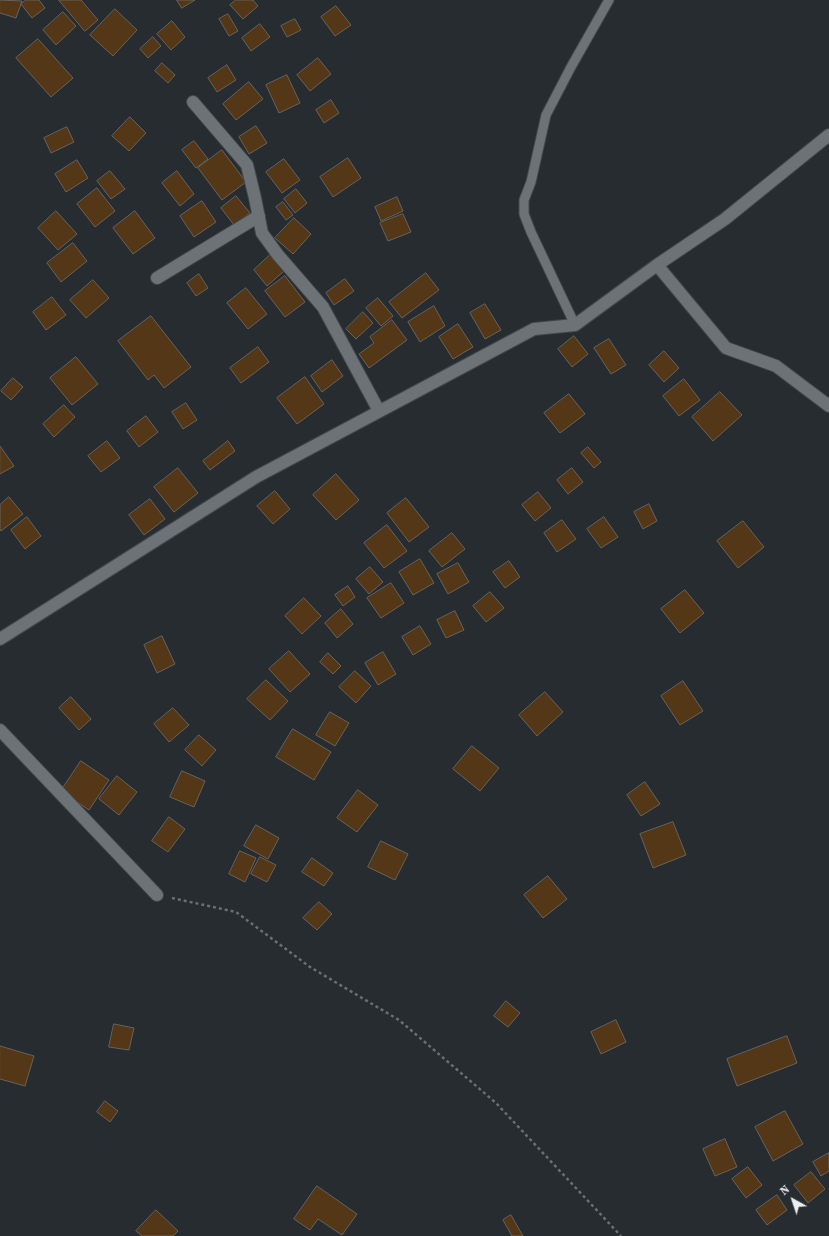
<!DOCTYPE html>
<style>
body{margin:0}
#map{position:relative;width:829px;height:1236px;overflow:hidden;background:#272c30;font-family:"Source Serif 4",serif}
canvas{display:block}
.north{position:absolute;left:773px;top:1180px;width:40px;height:40px;-webkit-text-stroke:3px #272c30;paint-order:stroke;rotate:320deg;font-size:11px;font-weight:700;line-height:16px;text-align:center;color:#eaeef0}
.north::after{content:'';display:block;margin:auto;width:14px;height:18px;background:#eaeef0;clip-path:polygon(50% 0,100% 100%,50% 72%,0 100%)}
</style>
<div id="map">
<canvas width="829" height="1236"></canvas>
<div class="north">N</div>
</div>
<script>
const g = document.querySelector('canvas').getContext('2d');
g.lineJoin = 'round';
function paint(path, color) { g.fillStyle = color; g.fill(path, 'evenodd'); }
function stroke(path, color, width, dash) { g.strokeStyle = color; g.lineWidth = width; g.lineCap = dash ? 'butt' : 'round'; g.setLineDash(dash || []); g.stroke(path); }
const building = new Path2D(`
 M 0,0 L 22,1 L 16,18 L 0,13 Z
 M 26,0 L 39,0 L 45,8 L 32,18 L 21,4 Z
 M 59,0 L 81,0 L 98,20 L 85,31 Z
 M 177,0 L 195,0 L 182,8 Z
 M 236,0 L 253,0 L 258,6 L 243,19 L 230,5 Z
 M 336,6 L 351,25 L 335,36 L 321,17 Z
 M 115,9 L 137,30 L 113,56 L 90,35 Z
 M 63,12 L 76,26 L 56,45 L 43,30 Z
 M 228,14 L 238,31 L 229,36 L 219,19 Z
 M 295,19 L 301,30 L 287,37 L 281,26 Z
 M 172,21 L 185,37 L 171,50 L 157,34 Z
 M 260,24 L 270,37 L 251,51 L 242,38 Z
 M 153,37 L 161,46 L 148,58 L 140,49 Z
 M 38,39 L 73,78 L 51,97 L 16,58 Z
 M 318,58 L 331,74 L 310,91 L 297,75 Z
 M 162,63 L 175,75 L 168,83 L 155,71 Z
 M 227,65 L 236,80 L 217,92 L 208,78 Z
 M 287,75 L 300,103 L 279,113 L 266,85 Z
 M 249,82 L 263,99 L 236,120 L 223,104 Z
 M 331,100 L 339,113 L 324,123 L 316,110 Z
 M 130,117 L 146,133 L 129,151 L 112,136 Z
 M 256,126 L 267,143 L 249,154 L 239,137 Z
 M 67,127 L 74,142 L 51,153 L 44,138 Z
 M 194,141 L 208,159 L 196,168 L 182,150 Z
 M 222,150 L 246,182 L 222,200 L 198,168 Z
 M 348,158 L 361,178 L 333,197 L 320,177 Z
 M 284,159 L 300,180 L 282,193 L 266,172 Z
 M 77,160 L 88,178 L 66,192 L 55,174 Z
 M 110,171 L 125,189 L 111,199 L 97,181 Z
 M 177,171 L 194,194 L 180,206 L 162,183 Z
 M 97,188 L 115,211 L 95,227 L 77,204 Z
 M 296,189 L 307,203 L 295,213 L 284,199 Z
 M 236,196 L 250,213 L 234,225 L 221,208 Z
 M 397,197 L 403,211 L 381,221 L 375,207 Z
 M 202,201 L 216,222 L 194,237 L 180,216 Z
 M 283,202 L 293,215 L 286,220 L 276,207 Z
 M 56,211 L 77,234 L 58,250 L 38,228 Z
 M 135,211 L 155,238 L 133,254 L 113,228 Z
 M 403,214 L 411,232 L 388,241 L 380,223 Z
 M 294,218 L 311,234 L 293,254 L 275,238 Z
 M 73,243 L 87,261 L 61,282 L 47,263 Z
 M 270,255 L 284,271 L 267,286 L 254,270 Z
 M 426,273 L 439,290 L 402,318 L 389,302 Z
 M 199,274 L 208,288 L 196,296 L 187,283 Z
 M 285,276 L 305,302 L 285,317 L 265,291 Z
 M 345,279 L 354,291 L 334,305 L 326,293 Z
 M 93,280 L 109,298 L 86,318 L 70,300 Z
 M 246,288 L 267,314 L 248,329 L 227,303 Z
 M 52,297 L 66,315 L 46,330 L 33,312 Z
 M 378,298 L 393,316 L 381,326 L 366,308 Z
 M 485,304 L 501,330 L 485,339 L 470,313 Z
 M 434,306 L 445,326 L 420,342 L 408,322 Z
 M 363,312 L 373,323 L 356,339 L 346,329 Z
 M 151,316 L 191,367 L 164,388 L 154,375 L 148,380 L 118,341 Z
 M 392,320 L 407,340 L 369,368 L 359,354 L 374,343 L 370,337 Z
 M 458,324 L 473,347 L 453,359 L 439,337 Z
 M 574,336 L 588,354 L 572,367 L 558,349 Z
 M 609,339 L 626,365 L 611,374 L 594,348 Z
 M 258,347 L 269,362 L 241,383 L 230,368 Z
 M 664,351 L 679,368 L 664,382 L 649,365 Z
 M 76,357 L 98,384 L 72,405 L 50,378 Z
 M 332,360 L 343,376 L 322,392 L 311,376 Z
 M 305,377 L 324,404 L 297,424 L 277,398 Z
 M 13,378 L 23,387 L 11,400 L 1,391 Z
 M 684,379 L 700,400 L 679,416 L 663,396 Z
 M 720,392 L 742,415 L 713,441 L 692,417 Z
 M 569,394 L 585,414 L 560,433 L 544,413 Z
 M 186,403 L 197,420 L 183,429 L 172,412 Z
 M 64,405 L 75,417 L 54,437 L 43,424 Z
 M 146,416 L 158,432 L 139,447 L 127,431 Z
 M 107,441 L 120,458 L 101,472 L 88,456 Z
 M 228,441 L 235,451 L 210,470 L 203,461 Z
 M 0,446 L 14,466 L 0,474 Z
 M 588,447 L 601,462 L 594,468 L 581,453 Z
 M 178,468 L 198,493 L 174,512 L 154,487 Z
 M 572,468 L 583,482 L 568,494 L 557,480 Z
 M 336,474 L 359,500 L 336,520 L 313,495 Z
 M 275,491 L 290,509 L 273,524 L 257,506 Z
 M 538,492 L 551,508 L 535,521 L 522,505 Z
 M 9,497 L 23,514 L 1,531 L 0,529 L 0,505 Z
 M 406,498 L 429,527 L 409,542 L 387,513 Z
 M 150,499 L 165,519 L 144,535 L 129,515 Z
 M 649,504 L 657,521 L 643,529 L 634,512 Z
 M 27,517 L 41,536 L 25,549 L 11,530 Z
 M 604,517 L 618,537 L 601,548 L 587,529 Z
 M 562,520 L 576,539 L 557,552 L 544,533 Z
 M 743,521 L 764,547 L 738,568 L 717,541 Z
 M 387,525 L 407,551 L 384,568 L 364,543 Z
 M 452,533 L 465,549 L 442,567 L 429,551 Z
 M 420,559 L 434,583 L 413,595 L 399,572 Z
 M 509,561 L 520,577 L 505,588 L 493,572 Z
 M 458,563 L 469,582 L 448,594 L 437,574 Z
 M 370,567 L 383,582 L 369,594 L 356,579 Z
 M 391,583 L 404,603 L 381,618 L 367,598 Z
 M 348,586 L 355,597 L 343,606 L 335,595 Z
 M 685,590 L 704,613 L 680,633 L 661,609 Z
 M 490,592 L 504,608 L 486,622 L 473,606 Z
 M 304,598 L 321,616 L 302,634 L 285,616 Z
 M 341,609 L 353,624 L 337,638 L 325,623 Z
 M 455,611 L 464,630 L 446,638 L 437,620 Z
 M 420,626 L 431,644 L 413,655 L 402,637 Z
 M 162,636 L 175,664 L 157,673 L 144,645 Z
 M 289,651 L 310,674 L 290,692 L 269,669 Z
 M 383,652 L 396,674 L 378,685 L 365,663 Z
 M 328,653 L 341,666 L 333,674 L 320,662 Z
 M 355,671 L 371,686 L 356,703 L 339,687 Z
 M 266,680 L 288,701 L 270,720 L 247,699 Z
 M 683,681 L 703,711 L 680,725 L 661,696 Z
 M 545,692 L 563,712 L 537,736 L 519,715 Z
 M 71,697 L 91,719 L 79,730 L 59,708 Z
 M 173,708 L 189,725 L 169,742 L 154,724 Z
 M 330,712 L 349,723 L 335,746 L 316,735 Z
 M 293,729 L 331,752 L 314,780 L 276,757 Z
 M 199,735 L 216,750 L 202,766 L 185,750 Z
 M 472,746 L 499,768 L 480,791 L 453,769 Z
 M 81,761 L 109,780 L 89,810 L 61,791 Z
 M 182,771 L 205,781 L 194,807 L 170,797 Z
 M 117,776 L 137,792 L 119,815 L 99,799 Z
 M 645,782 L 660,804 L 641,816 L 627,795 Z
 M 358,790 L 378,805 L 357,832 L 337,818 Z
 M 169,817 L 185,829 L 168,852 L 152,841 Z
 M 673,822 L 686,855 L 653,868 L 640,834 Z
 M 256,825 L 279,838 L 268,859 L 244,846 Z
 M 381,841 L 408,854 L 395,880 L 368,867 Z
 M 240,851 L 256,858 L 245,882 L 229,874 Z
 M 260,857 L 276,865 L 267,882 L 251,874 Z
 M 312,858 L 333,873 L 324,886 L 302,872 Z
 M 548,876 L 567,899 L 543,918 L 524,895 Z
 M 319,902 L 332,914 L 317,930 L 303,918 Z
 M 506,1001 L 520,1013 L 508,1027 L 494,1016 Z
 M 616,1020 L 626,1042 L 601,1054 L 591,1032 Z
 M 114,1024 L 134,1028 L 129,1050 L 109,1047 Z
 M 787,1036 L 797,1063 L 737,1086 L 727,1059 Z
 M 0,1046 L 34,1056 L 25,1086 L 0,1079 Z
 M 105,1101 L 118,1111 L 110,1122 L 97,1112 Z
 M 785,1111 L 803,1144 L 773,1161 L 755,1127 Z
 M 725,1139 L 737,1167 L 715,1176 L 703,1149 Z
 M 829,1153 L 829,1171 L 821,1176 L 813,1162 Z
 M 748,1167 L 762,1185 L 746,1198 L 732,1179 Z
 M 811,1172 L 825,1189 L 808,1203 L 794,1185 Z
 M 317,1186 L 357,1214 L 342,1235 L 318,1219 L 310,1230 L 294,1219 Z
 M 777,1195 L 787,1210 L 767,1225 L 756,1210 Z
 M 156,1210 L 178,1231 L 173,1236 L 142,1236 L 136,1231 Z
 M 511,1215 L 523,1236 L 512,1236 L 503,1220 Z`);
paint(building, '#533716');
stroke(building, '#67635e', 1);
const service = new Path2D(`
 M 575,325 L 531,232 L 524,214 L 524,200 L 531,182 L 546,115 L 571,67 L 609,0`);
const minor = new Path2D(`
 M 193,102 L 247,165 L 255,198 L 262,233 L 278,255 L 323,307 L 379,411
 M 657,265 L 726,348 L 776,366 L 829,406
 M 157,278 L 259,216
 M 0,639 L 256,477 L 534,329 L 575,325 L 657,265 L 725,219 L 829,135
 M 0,730 L 157,895`);
stroke(service, '#44484c', 11);
stroke(minor, '#44484c', 14);
stroke(new Path2D(`
 M 172,898 L 236,912 L 310,967 L 399,1020 L 496,1103 L 621,1236`), '#6a6f72', 2.5, [3, 3]);
stroke(service, '#6d7277', 9);
stroke(minor, '#6d7277', 12);
</script>
